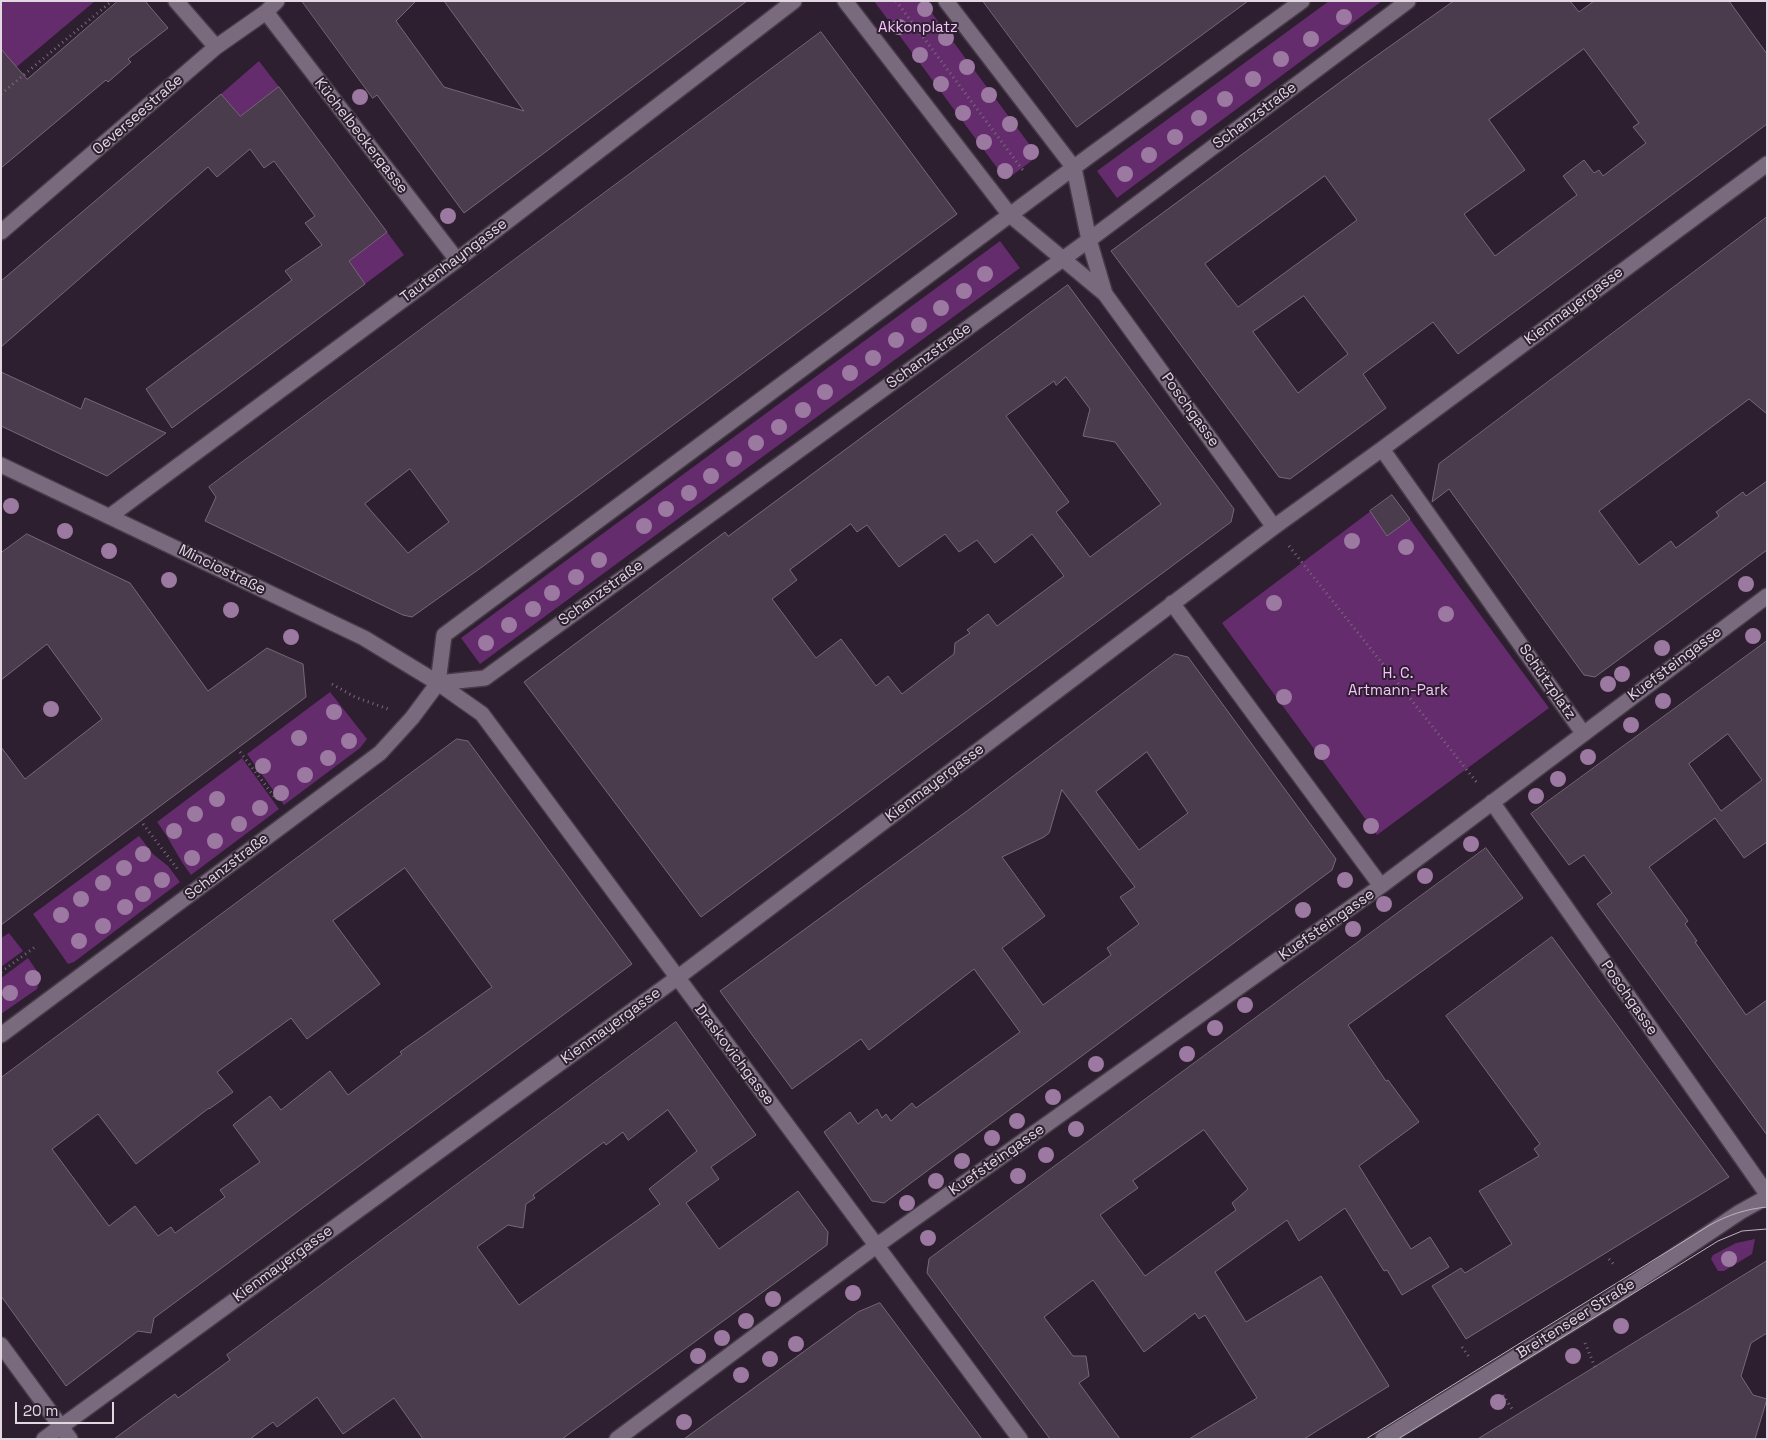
<!DOCTYPE html>
<meta charset="utf-8">
<style>
body{margin:0}
#map{position:relative;width:1768px;height:1440px;overflow:hidden;background:#2d1f2f;font-family:"Space Grotesk",sans-serif}
canvas{display:block}
.frame{position:absolute;inset:0;border:2px solid #e1d8e2;pointer-events:none}
.scale{position:absolute;left:15px;top:1402px;width:99px;height:22px;box-sizing:border-box;border:2px solid #e1d8e2;border-top:0;padding-left:6px;font-size:15px;line-height:18px;white-space:nowrap;color:#e1d8e2;-webkit-text-stroke:4px #2d1f2f;paint-order:stroke}
</style>
<div id="map">
<canvas width="1768" height="1440"></canvas>
<div class="frame"></div>
<div class="scale">20 m</div>
</div>
<script>
const g = document.querySelector('canvas').getContext('2d');
g.lineJoin = 'round';
function paint(path, color) { g.fillStyle = color; g.fill(path, 'evenodd'); }
function stroke(path, color, width, dash) { g.strokeStyle = color; g.lineWidth = width; g.lineCap = dash ? 'butt' : 'round'; g.setLineDash(dash || []); g.stroke(path); }
function label(font, color, halo, rows, align = 'center') {
  g.font = font + ' "Space Grotesk",sans-serif'; g.lineWidth = 4; g.setLineDash([]); g.textBaseline = 'middle'; g.strokeStyle = halo; g.fillStyle = color; for (const [text, x, y, turn = 0] of rows) {
    g.save(); g.translate(x, y); g.rotate((+turn || 0) * Math.PI / 180); g.textAlign = isNaN(turn) ? turn : align; if (halo) g.strokeText(text, 0, 0); g.fillText(text, 0, 0); g.restore();
  }
}
paint(new Path2D(`
 M 1,1 L 95,1 L 1,80 Z
 M 874,1 L 923,1 L 1038,156 L 1006,180 Z
 M 1329,1 L 1382,1 L 1117,198 L 1097,171 Z
 M 259,61 L 279,87 L 240,116 L 221,94 Z
 M 387,232 L 404,255 L 365,284 L 349,261 Z
 M 1000,241 L 1020,268 L 480,664 L 461,638 Z
 M 1392,495 L 1549,708 L 1377,835 L 1222,623 Z
 M 330,692 L 367,739 L 360,748 L 284,805 L 247,754 Z
 M 242,758 L 279,809 L 191,875 C 178,858 170,839 157,822 Z
 M 139,836 L 153,854 L 168,866 L 180,882 L 74,962 L 68,964 L 33,914 Z
 M 9,933 L 23,951 L 1,967 L 1,938 Z
 M 28,958 L 41,977 L 37,989 L 1,1014 L 1,978 Z
 M 1755,1239 L 1752,1254 L 1724,1271 L 1718,1271 L 1711,1259 L 1713,1255 L 1736,1243 Z`), '#642c6d');
const building = new Path2D(`
 M 118,1 L 145,1 L 168,28 L 128,59 L 131,62 L 108,82 L 106,80 L 1,168 L 1,49 L 27,79 Z
 M 302,1 L 416,1 L 396,21 L 444,87 L 524,111 L 444,1 L 747,1 L 464,213 L 377,95 L 373,98 Z
 M 983,1 L 1248,1 L 1077,127 Z
 M 1454,1 L 1570,1 L 1579,12 L 1594,1 L 1729,1 L 1767,54 L 1767,124 L 1458,354 L 1433,322 L 1363,374 L 1386,408 L 1290,479 L 1279,477 L 1111,251 L 1358,69 ZM 1584,49 L 1639,123 L 1633,127 L 1646,143 L 1603,176 L 1599,170 L 1594,173 L 1584,160 L 1563,176 L 1577,195 L 1495,256 L 1464,214 L 1525,170 L 1489,120 ZM 1325,176 L 1357,220 L 1238,307 L 1205,264 ZM 1304,296 L 1348,354 L 1298,393 L 1253,332 Z
 M 821,32 L 957,214 L 482,567 L 412,617 L 403,615 L 205,521 L 216,497 L 209,487 ZM 410,469 L 449,522 L 408,553 L 365,504 Z
 M 279,87 L 387,232 L 349,261 L 365,284 L 172,428 L 146,389 L 292,280 L 285,271 L 322,245 L 305,223 L 315,216 L 274,161 L 264,168 L 250,149 L 217,177 L 208,167 L 1,347 L 1,281 L 221,94 L 240,116 Z
 M 1767,217 L 1767,414 L 1749,399 L 1599,511 L 1639,565 L 1671,541 L 1676,548 L 1719,516 L 1716,512 L 1743,492 L 1746,496 L 1767,481 L 1767,550 L 1595,677 L 1584,675 L 1449,489 L 1432,502 L 1439,464 Z
 M 1068,285 L 1234,509 L 1231,522 L 701,917 L 524,682 L 725,532 L 728,536 ZM 1066,377 L 1090,409 L 1083,436 L 1115,442 L 1161,504 L 1090,557 L 1056,512 L 1069,502 L 1006,416 L 1054,381 L 1056,385 ZM 851,524 L 857,532 L 867,525 L 899,567 L 945,534 L 959,552 L 977,540 L 995,563 L 1032,534 L 1064,576 L 997,626 L 988,614 L 967,630 L 970,633 L 955,643 L 954,654 L 902,694 L 888,676 L 876,686 L 841,639 L 816,658 L 772,599 L 797,580 L 790,570 Z
 M 1,372 L 81,409 L 85,398 L 166,433 L 107,476 L 1,426 Z
 M 1392,495 L 1410,519 L 1387,536 L 1370,511 Z
 M 27,534 L 130,583 L 208,691 L 267,648 L 303,664 L 306,697 L 1,925 L 1,747 L 25,779 L 102,719 L 47,644 L 1,680 L 1,553 Z
 M 1767,641 L 1767,842 L 1744,858 L 1715,818 L 1649,867 L 1688,921 L 1685,924 L 1697,941 L 1695,942 L 1746,1015 L 1767,1000 L 1767,1135 L 1597,904 L 1612,893 L 1584,855 L 1569,865 L 1531,814 ZM 1728,734 L 1762,780 L 1721,811 L 1689,764 Z
 M 1175,654 L 1188,657 L 1336,859 L 1332,870 L 884,1203 L 872,1201 L 824,1132 L 850,1112 L 858,1124 L 877,1109 L 882,1118 L 886,1114 L 891,1121 L 912,1103 L 916,1108 L 1020,1032 L 974,969 L 869,1050 L 861,1039 L 792,1089 L 720,991 L 967,811 ZM 1147,752 L 1188,813 L 1139,850 L 1096,792 ZM 1062,790 L 1135,887 L 1120,897 L 1139,924 L 1107,948 L 1111,955 L 1043,1005 L 1002,948 L 1045,916 L 1002,857 L 1044,837 L 1049,833 Z
 M 457,739 L 468,741 L 632,964 L 154,1318 L 151,1333 L 138,1331 L 66,1386 L 1,1296 L 1,1078 ZM 405,868 L 492,987 L 400,1052 L 402,1054 L 348,1095 L 330,1071 L 281,1110 L 270,1096 L 233,1125 L 260,1162 L 220,1190 L 225,1197 L 175,1233 L 171,1227 L 158,1236 L 135,1206 L 109,1226 L 52,1149 L 98,1114 L 136,1164 L 209,1108 L 209,1109 L 233,1092 L 217,1072 L 291,1018 L 307,1039 L 380,984 L 333,921 Z
 M 1486,848 L 1523,898 L 1348,1025 L 1386,1081 L 1388,1080 L 1419,1122 L 1359,1166 L 1411,1249 L 1430,1237 L 1449,1267 L 1402,1295 L 1387,1270 L 1384,1271 L 1345,1208 L 1299,1241 L 1287,1220 L 1215,1272 L 1246,1322 L 1321,1276 L 1389,1386 L 1304,1439 L 1189,1439 L 1257,1398 L 1205,1315 L 1199,1319 L 1195,1313 L 1144,1352 L 1093,1280 L 1044,1317 L 1073,1356 L 1086,1356 L 1089,1376 L 1079,1383 L 1120,1439 L 1050,1439 L 927,1273 L 929,1259 ZM 1204,1130 L 1248,1189 L 1232,1203 L 1236,1210 L 1145,1276 L 1100,1215 L 1138,1188 L 1133,1181 Z
 M 1552,937 L 1729,1177 L 1466,1339 L 1432,1286 L 1461,1268 L 1465,1273 L 1512,1244 L 1479,1191 L 1539,1156 L 1534,1149 L 1540,1144 L 1446,1016 Z
 M 676,1022 L 756,1135 L 711,1167 L 719,1179 L 686,1203 L 719,1249 L 798,1191 L 828,1232 L 827,1245 L 562,1439 L 423,1439 L 394,1398 L 343,1434 L 317,1397 L 277,1427 L 273,1422 L 250,1439 L 114,1439 L 175,1394 L 178,1398 L 230,1360 L 227,1355 ZM 668,1110 L 697,1151 L 649,1189 L 660,1204 L 519,1305 L 477,1247 L 508,1225 L 523,1228 L 526,1204 L 535,1198 L 533,1195 L 604,1142 L 606,1145 L 623,1132 L 628,1140 Z
 M 1767,1261 L 1767,1333 L 1751,1343 L 1741,1376 L 1753,1395 L 1767,1399 L 1755,1439 L 1478,1439 Z
 M 880,1303 L 982,1439 L 684,1439 L 858,1312 Z`);
paint(building, '#4a3b4d');
stroke(building, '#776779', 1);
const street = new Path2D(`
 M 176,1 L 216,47
 M 845,1 L 1010,215 L 1105,294 L 1274,527
 M 946,1 L 1074,168 L 1089,240 L 1105,294
 M 266,12 L 457,260
 M 1,232 L 216,47 L 266,12 L 277,1
 M 1382,449 L 1583,733
 M 1,465 L 364,638 L 438,683 L 482,714 L 1020,1439
 M 110,516 L 457,260 L 794,1
 M 1172,603 L 1381,886
 M 438,683 L 485,678 L 1089,240 L 1408,1
 M 1492,802 L 1767,1194
 M 1,1035 L 380,753 L 412,718 L 438,683 L 444,635 L 1092,154 L 1302,1
 M 1,1345 L 70,1439
 M 44,1439 L 677,978 L 1274,527 L 1382,449 L 1767,164
 M 617,1439 L 876,1246 L 1381,886 L 1767,596`);
const secondary = new Path2D(`
 M 1383,1439 L 1609,1300 L 1740,1212 L 1767,1197`);
stroke(street, '#463a48', 18);
stroke(secondary, '#463a48', 18);
stroke(new Path2D(`
 M 896,1 L 1025,173
 M 1,94 L 112,1
 M 1289,546 L 1478,784
 M 332,684 L 355,697 L 388,709
 M 240,752 L 276,799
 M 143,824 L 179,871
 M 1,972 L 35,947
 M 1609,1259 L 1615,1266
 M 1585,1343 L 1595,1367
 M 1462,1347 L 1469,1357
 M 1503,1395 L 1512,1409`), '#776b79', 3, [1, 4]);
stroke(street, '#7a6a7d', 15);
stroke(secondary, '#7a6a7d', 15);
stroke(new Path2D(`
 M 1366,1439 L 1710,1225 C 1728,1215 1746,1209 1767,1207
 M 1398,1439 L 1718,1241 L 1742,1231 L 1767,1229`), '#bdb4bf', 1);
g.fillStyle = '#9b79a0';
for (const [x, y] of [
 [925,9],
 [1344,17],
 [899,27],
 [946,38],
 [1311,39],
 [920,55],
 [1281,59],
 [967,67],
 [1253,79],
 [941,84],
 [989,95],
 [360,97],
 [1225,99],
 [963,113],
 [1199,118],
 [1010,124],
 [1175,137],
 [984,142],
 [1031,152],
 [1149,155],
 [1005,171],
 [1125,174],
 [448,216],
 [985,274],
 [964,291],
 [941,308],
 [919,325],
 [896,340],
 [873,358],
 [850,373],
 [825,392],
 [803,410],
 [779,427],
 [756,443],
 [734,459],
 [711,476],
 [689,493],
 [11,506],
 [666,509],
 [644,526],
 [65,531],
 [1352,541],
 [1406,547],
 [109,551],
 [599,560],
 [576,577],
 [169,580],
 [1746,584],
 [552,593],
 [1274,603],
 [533,609],
 [231,610],
 [1446,614],
 [509,625],
 [1753,636],
 [291,637],
 [486,643],
 [1662,648],
 [1622,674],
 [1608,684],
 [1284,697],
 [1663,701],
 [51,709],
 [334,712],
 [1631,725],
 [299,738],
 [349,741],
 [1322,752],
 [1588,757],
 [328,758],
 [263,766],
 [305,775],
 [1558,779],
 [281,793],
 [1536,796],
 [217,799],
 [260,808],
 [195,814],
 [239,824],
 [1371,826],
 [174,831],
 [215,841],
 [1471,844],
 [143,854],
 [192,858],
 [124,868],
 [1425,876],
 [162,880],
 [1345,880],
 [103,883],
 [143,894],
 [81,899],
 [1384,904],
 [125,907],
 [1303,910],
 [61,915],
 [103,926],
 [1353,929],
 [79,941],
 [33,978],
 [10,993],
 [1245,1005],
 [1215,1028],
 [1187,1054],
 [1096,1064],
 [1053,1097],
 [1017,1121],
 [1076,1129],
 [992,1138],
 [1046,1155],
 [962,1161],
 [1018,1176],
 [936,1181],
 [907,1203],
 [928,1238],
 [1729,1259],
 [853,1293],
 [773,1299],
 [746,1321],
 [1621,1326],
 [722,1338],
 [796,1344],
 [698,1356],
 [1573,1356],
 [770,1359],
 [741,1375],
 [1498,1402],
 [684,1422]
]) { g.beginPath(); g.arc(x, y, 8, 0, 2 * Math.PI); g.fill(); }
label('15px', '#f5c2fc', '#2d1f2f', [
 ["Akkonplatz",918,28],
 ["H. C.",1398,674],
 ["Artmann-Park",1398,691]
]);
label('15px', '#e1d8e2', '#2d1f2f', [
 ["Oeverseestraße",138,115,-41],
 ["Schanzstraße",1255,116,-37],
 ["Küchelbeckergasse",361,136,52],
 ["Tautenhayngasse",454,261,-37],
 ["Kienmayergasse",1574,306,-37],
 ["Schanzstraße",929,356,-36],
 ["Poschgasse",1190,410,54],
 ["Minciostraße",222,570,26],
 ["Schanzstraße",601,593,-36],
 ["Kuefsteingasse",1675,664,-37],
 ["Schützplatz",1547,682,55],
 ["Kienmayergasse",935,783,-37],
 ["Schanzstraße",227,867,-37],
 ["Kuefsteingasse",1327,925,-35],
 ["Poschgasse",1629,998,55],
 ["Kienmayergasse",611,1026,-36],
 ["Draskovichgasse",734,1055,53],
 ["Kuefsteingasse",997,1160,-35],
 ["Kienmayergasse",283,1264,-36],
 ["Breitenseer Straße",1576,1319,-32]
]);
</script>
